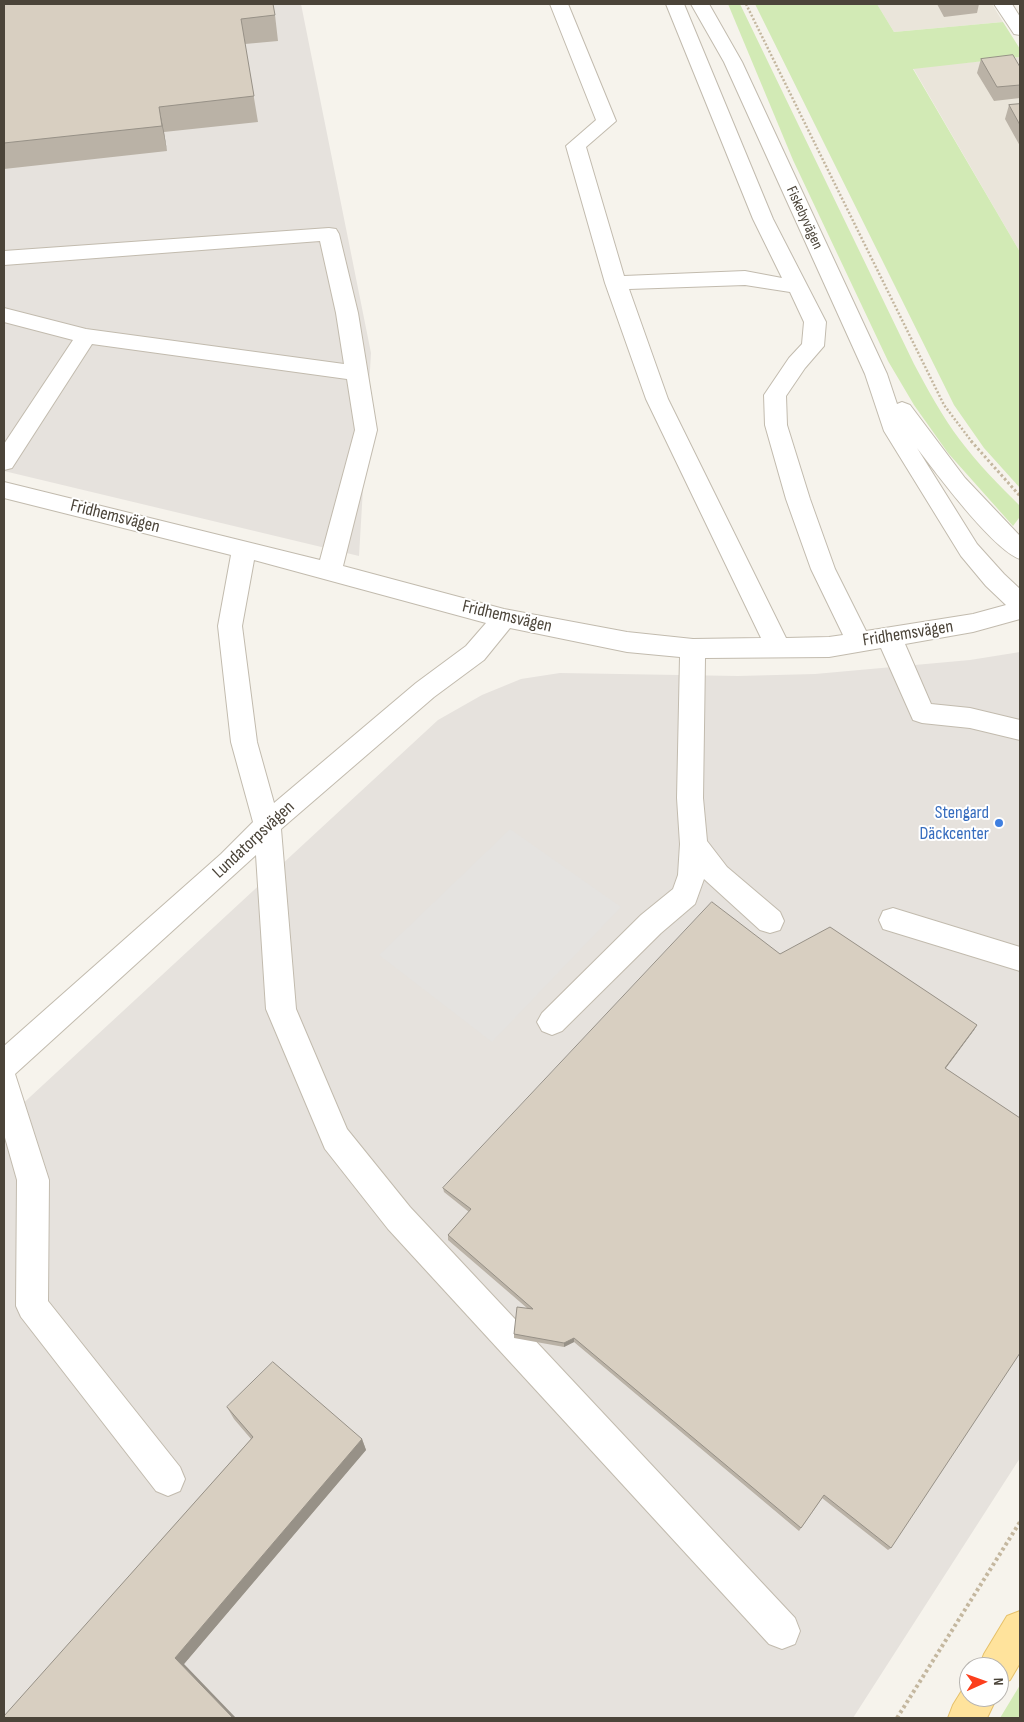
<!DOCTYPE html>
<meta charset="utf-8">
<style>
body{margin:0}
#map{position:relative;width:1024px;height:1722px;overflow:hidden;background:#f6f3ec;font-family:"Sofia Sans Condensed",sans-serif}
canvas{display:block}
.frame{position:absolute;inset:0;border:5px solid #4b4439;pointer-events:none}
.north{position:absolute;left:959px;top:1657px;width:50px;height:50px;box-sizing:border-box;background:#fff;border:1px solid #b7b4b0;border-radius:50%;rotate:88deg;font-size:14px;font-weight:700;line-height:20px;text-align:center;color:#4b4439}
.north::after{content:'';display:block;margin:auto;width:18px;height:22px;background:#fc3f1d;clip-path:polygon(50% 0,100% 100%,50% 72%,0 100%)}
</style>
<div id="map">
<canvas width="1024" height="1722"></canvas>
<div class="frame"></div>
<div class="north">N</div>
</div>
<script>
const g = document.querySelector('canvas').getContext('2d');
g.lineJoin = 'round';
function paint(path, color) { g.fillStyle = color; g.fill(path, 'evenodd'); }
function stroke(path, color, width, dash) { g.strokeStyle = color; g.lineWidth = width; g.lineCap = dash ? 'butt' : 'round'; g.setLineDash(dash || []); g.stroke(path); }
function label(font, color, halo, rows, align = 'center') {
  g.font = font + ' "Sofia Sans Condensed",sans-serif'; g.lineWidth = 4; g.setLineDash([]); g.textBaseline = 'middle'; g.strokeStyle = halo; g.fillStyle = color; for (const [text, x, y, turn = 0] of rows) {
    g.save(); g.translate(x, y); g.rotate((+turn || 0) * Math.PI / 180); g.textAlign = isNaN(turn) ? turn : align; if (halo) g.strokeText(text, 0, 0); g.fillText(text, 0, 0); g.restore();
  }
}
paint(new Path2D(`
 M 877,4 L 992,4 L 1003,22 L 894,32 Z
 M 1020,57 L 1020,252 L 913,68 Z`), '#eae5da');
paint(new Path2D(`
 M 4,4 L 301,4 L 371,353 L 359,556 L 4,471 Z
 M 1020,652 L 1020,1458 L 853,1718 L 4,1718 L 4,1121 L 438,720 L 482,695 L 521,679 L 560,673 L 738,676 L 815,674 L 970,660 Z`), '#e6e2dd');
paint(new Path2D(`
 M 728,4 L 740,4 L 914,364 C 928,390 942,416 960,440 C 978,464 999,485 1020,506 L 1019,518 L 1013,526 L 948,453 L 914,405 L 888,361 L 793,160 Z
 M 755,4 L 877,4 L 894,32 L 1003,22 L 1020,49 L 1020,57 L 913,69 L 1020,252 L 1020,488 L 984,448 L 954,405 Z
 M 1020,1685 L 1020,1718 L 1000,1718 Z`), '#d2eab5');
paint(new Path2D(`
 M 510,829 L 621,907 L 492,1042 L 379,955 Z`), '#e5e3e0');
const minor = new Path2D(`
 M 550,4 L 568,4 L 616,121 L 586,147 L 624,276 L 745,271 L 782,278 L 753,219 L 666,4 L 684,4 L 773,219 L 826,322 L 824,346 L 805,368 L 786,396 L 787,425 L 810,499 L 835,569 L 866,631 L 973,614 L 1006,605 L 986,586 L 961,556 L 884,431 L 865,374 L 724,62 L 691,4 L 709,4 L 742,62 L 887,374 L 897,404 L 902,402 L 910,405 L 965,478 L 1020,536 L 1020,559 C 993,550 936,473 917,448 L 977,544 L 1004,574 L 1020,589 L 1020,619 L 973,632 L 905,644 L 931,704 L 970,708 L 1020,720 L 1020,740 L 970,728 L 922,723 L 913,720 L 881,648 L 829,657 L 705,658 L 703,798 L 707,841 L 727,867 L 780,912 L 784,921 L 780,930 L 770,933 L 760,930 L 704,879 L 695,904 L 661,933 L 562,1031 L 552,1035 L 542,1031 L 537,1022 L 542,1013 L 641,915 L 673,889 L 678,875 L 680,844 L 677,798 L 680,657 L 627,652 L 510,628 L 484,660 L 434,697 L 281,829 L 296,1009 L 347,1129 L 410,1207 L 795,1618 L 800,1631 L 795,1644 L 782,1649 L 769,1644 L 388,1229 L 325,1149 L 266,1009 L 256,855 L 15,1074 L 49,1180 L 48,1301 L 180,1467 L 185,1479 L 180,1491 L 168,1496 L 156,1491 L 21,1317 L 16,1306 L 17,1180 L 4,1134 L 4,1046 L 221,854 L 253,822 L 231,742 L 218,626 L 231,555 L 4,498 L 4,482 L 320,560 L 355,430 L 347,379 L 92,344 L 12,468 L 4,470 L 4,444 L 73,340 L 4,322 L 4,308 L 86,329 L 344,364 L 336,313 L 320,241 L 4,265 L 4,251 L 329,228 L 336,229 L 339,234 L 358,313 L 377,430 L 343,566 L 504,609 L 627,632 L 693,639 L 761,638 L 646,399 L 605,283 L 566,146 L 596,120 ZM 745,285 L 790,292 L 804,322 L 802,344 L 789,358 L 764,395 L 765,425 L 786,499 L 811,569 L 843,635 L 829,637 L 786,638 L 668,399 L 629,289 ZM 254,560 L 486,623 L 466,646 L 416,683 L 274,803 L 257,742 L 242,626 Z
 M 994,4 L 1012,4 L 1020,17 L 1020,35 L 1014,34 Z
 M 893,908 L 1020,947 L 1020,971 L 883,929 L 879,920 L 883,911 Z`);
const major = new Path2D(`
 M 1020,1611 L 1020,1663 L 1010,1680 L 999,1684 L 999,1667 L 979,1667 L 984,1654 L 1007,1616 Z
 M 969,1683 L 969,1697 L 997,1697 L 987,1718 L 948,1718 L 953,1705 L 966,1684 Z`);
stroke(minor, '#c2bbae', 2);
stroke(major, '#e6c16a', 2);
stroke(new Path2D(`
 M 746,4 L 944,405 L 972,442`), '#c4b79f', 2.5, [2, 2]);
stroke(new Path2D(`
 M 971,441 L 1020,496`), '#c4b79f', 3, [2.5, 2.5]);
stroke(new Path2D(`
 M 897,1718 L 1020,1522`), '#c4b79f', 4, [3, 3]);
paint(minor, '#fff');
paint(major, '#ffe39c');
paint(new Path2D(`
 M 4,4 L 275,15 L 278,41 L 245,44 L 258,122 L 164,132 L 167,151 L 4,169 L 5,205 L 4,205 Z
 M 937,4 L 979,4 L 977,13 L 944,17 Z
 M 981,59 L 1020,67 L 1020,98 L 994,101 L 977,73 Z
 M 1020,104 L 1020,146 L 1005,119 L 1009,105 Z
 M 780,954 L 977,1025 L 974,1030 L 946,1068 L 891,1548 L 888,1550 L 822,1498 L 799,1531 L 574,1342 L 564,1347 L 514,1338 L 514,1334 L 527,1308 L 448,1240 L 448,1235 L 469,1212 L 444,1192 L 443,1188 Z
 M 227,1407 L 362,1439 L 366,1450 L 184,1664 L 4,1718 L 251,1439 L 234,1419 Z`), '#bab2a6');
paint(new Path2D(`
 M 159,107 L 164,132 L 167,151 L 162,126 Z
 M 4,168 L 4,169 L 5,205 L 4,201 Z
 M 977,1025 L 974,1030 L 942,1073 L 945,1068 Z
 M 574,1338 L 574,1342 L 564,1347 L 564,1343 Z
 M 362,1439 L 366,1450 L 184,1664 L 236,1718 L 233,1718 L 175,1658 Z`), '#979187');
const building = new Path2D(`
 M 4,4 L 273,4 L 275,15 L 241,19 L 254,96 L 159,107 L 162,126 L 4,143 Z
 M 1013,55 L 1020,67 L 1020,85 L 997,87 L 981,59 Z
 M 1020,104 L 1020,125 L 1009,105 Z
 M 712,902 L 780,954 L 830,927 L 977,1025 L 945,1068 L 1020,1118 L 1020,1353 L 891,1548 L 824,1495 L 801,1528 L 574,1338 L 564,1343 L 514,1334 L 517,1307 L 533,1309 L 448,1235 L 471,1209 L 443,1188 Z
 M 273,1362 L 362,1439 L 175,1658 L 233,1718 L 4,1718 L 4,1716 L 253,1437 L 227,1407 Z`);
paint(building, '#d8cfc1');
stroke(building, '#979187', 1);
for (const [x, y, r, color] of [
 [999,823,5,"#3f7fe0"]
]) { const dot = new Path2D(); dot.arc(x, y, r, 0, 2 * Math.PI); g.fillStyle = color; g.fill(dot); stroke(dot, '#fff', 2); }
label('15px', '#4b4439', '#fff', [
 ["Fiskebyvägen",804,218,65]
]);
label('18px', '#4b4439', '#fff', [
 ["Fridhemsvägen",115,517,14],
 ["Fridhemsvägen",507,617,13],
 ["Fridhemsvägen",908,634,-9],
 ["Lundatorpsvägen",254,840,-43]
]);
label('18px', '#366cbe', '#fff', [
 ["Stengard",989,813],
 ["Däckcenter",989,834]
], 'right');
</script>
